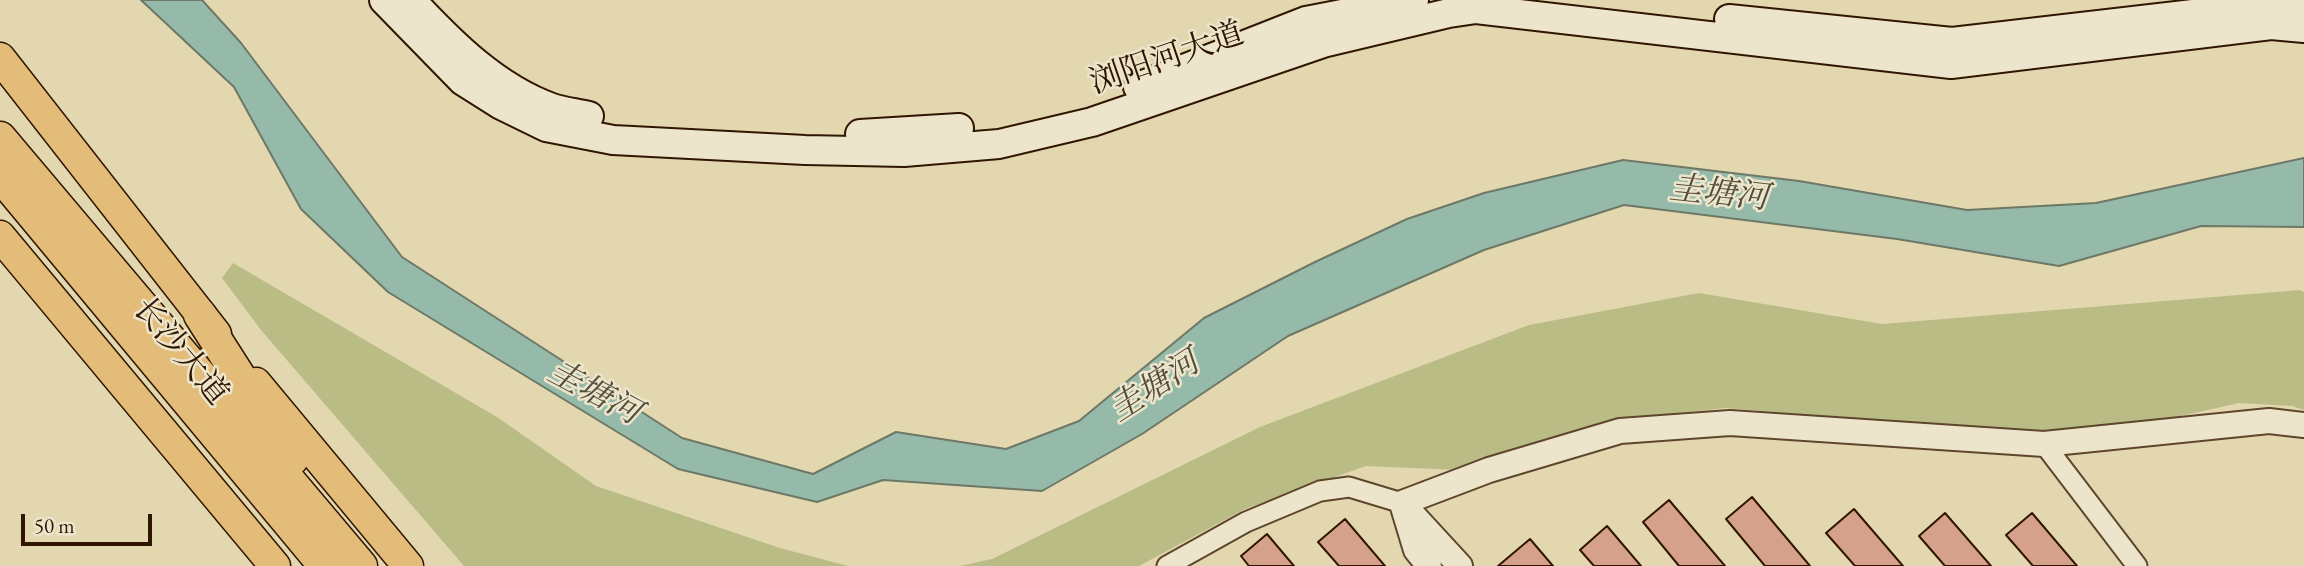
<!DOCTYPE html>
<meta charset="utf-8">
<style>
body{margin:0}
#map{position:relative;width:2304px;height:566px;overflow:hidden;background:#e3d7af;font-family:"EB Garamond",serif}
canvas{display:block}
.scale{position:absolute;left:21px;top:514px;width:131px;height:32px;box-sizing:border-box;border:4px solid #301600;border-top:0;padding-left:9px;font-size:21px;line-height:24px;white-space:nowrap;color:#301600;-webkit-text-stroke:5px #ede5cb;paint-order:stroke}
</style>
<div id="map">
<canvas width="2304" height="566"></canvas>
<div class="scale">50 m</div>
</div>
<script>
const g = document.querySelector('canvas').getContext('2d');
g.lineJoin = 'round';
function paint(path, color) { g.fillStyle = color; g.fill(path, 'evenodd'); }
function stroke(path, color, width, dash) { g.strokeStyle = color; g.lineWidth = width; g.lineCap = dash ? 'butt' : 'round'; g.setLineDash(dash || []); g.stroke(path); }
function label(font, color, halo, rows, align = 'center') {
  g.font = font + ' "EB Garamond","Noto Serif SC",serif'; g.lineWidth = 5; g.setLineDash([]); g.textBaseline = 'middle'; g.strokeStyle = halo; g.fillStyle = color; for (const [text, x, y, turn = 0] of rows) {
    g.save(); g.translate(x, y); g.rotate((+turn || 0) * Math.PI / 180); g.textAlign = isNaN(turn) ? turn : align; if (halo) g.strokeText(text, 0, 0); g.fillText(text, 0, 0); g.restore();
  }
}
paint(new Path2D(`
 M 233,263 L 497,417 L 596,486 L 780,548 L 848,566 L 464,566 L 261,330 L 222,278 Z
 M 2300,290 L 2304,292 L 2304,410 L 2292,406 L 2239,403 L 2154,422 L 2026,433 L 1725,408 L 1624,419 L 1459,470 L 1366,466 L 1245,509 L 1139,566 L 960,566 L 992,559 L 1260,427 L 1529,325 L 1699,293 L 1882,324 Z`), '#babc86');
const water = new Path2D(`
 M 141,0 L 202,0 L 241,43 L 402,257 L 682,438 L 813,474 L 896,432 L 1006,449 L 1079,421 L 1204,318 L 1315,262 L 1407,219 L 1484,193 L 1623,160 L 1799,181 L 1967,210 L 2096,203 L 2304,158 L 2304,227 L 2201,226 L 2059,266 L 1897,239 L 1624,205 L 1484,250 L 1288,336 L 1142,434 L 1042,491 L 883,480 L 817,502 L 678,469 L 388,292 L 301,209 L 234,87 Z`);
paint(water, '#95baaa');
stroke(water, '#6d7866', 2);
const building = new Path2D(`
 M 1752,497 L 1810,566 L 1765,566 L 1726,519 Z
 M 1669,500 L 1725,566 L 1679,566 L 1643,522 Z
 M 1854,509 L 1903,566 L 1855,566 L 1826,533 Z
 M 1945,513 L 1991,566 L 1945,566 L 1919,536 Z
 M 2032,513 L 2077,566 L 2033,566 L 2006,535 Z
 M 1345,519 L 1385,566 L 1339,566 L 1318,542 Z
 M 1607,526 L 1641,566 L 1594,566 L 1580,550 Z
 M 1267,534 L 1294,566 L 1249,566 L 1241,556 Z
 M 1530,539 L 1553,566 L 1498,566 Z`);
paint(building, '#d5a18a');
stroke(building, '#301600', 2);
const minor = new Path2D(`
 M 2044,444 L 2137,566
 M 1167,566 L 1246,522 L 1320,491 L 1349,487 L 1402,503`);
const tertiary = new Path2D(`
 M 1402,503 L 1489,470 L 1620,431 L 1730,423 L 2044,444 L 2269,421 L 2304,425
 M 1402,503 L 1460,566
 M 1403,507 L 1416,550 L 1429,566`);
const secondary = new Path2D(`
 M 384,0 L 463,81 L 501,105 L 546,127 L 613,140 L 805,150 L 904,152 L 999,144 L 1092,122 L 1323,43 L 1449,13 L 1476,9 L 1951,64 L 2271,25 L 2304,28
 M 411,0 C 451,43 496,88 552,108 C 564,112 577,113 589,116
 M 1729,19 L 1952,42 L 2270,5 L 2304,6
 M 1138,87 L 1306,21 L 1414,0
 M 860,134 L 959,128`);
const primary = new Path2D(`
 M 0,58 L 216,334
 M 0,236 L 275,566
 M 256,383 L 408,566`);
const trunk = new Path2D(`
 M 0,138 L 361,566
 M 0,175 L 325,566
 M 200,315 L 292,459`);
stroke(minor, '#5d462c', 23);
stroke(tertiary, '#5d462c', 28);
stroke(secondary, '#301600', 32);
stroke(primary, '#301600', 33);
stroke(trunk, '#301600', 35);
stroke(minor, '#ede5cb', 19);
stroke(tertiary, '#ede5cb', 24);
stroke(secondary, '#ede5cb', 28);
stroke(primary, '#e2bc78', 30);
stroke(trunk, '#e2bc78', 32);
label('32px', '#301600', '#ede5cb', [
 ["浏阳河大道",1167,59,-19],
 ["长沙大道",180,352,50]
]);
label('italic 33px', '#534f3c', '#ede5cb', [
 ["圭塘河",1719,194,6],
 ["圭塘河",1155,387,-33],
 ["圭塘河",594,393,28]
]);
</script>
